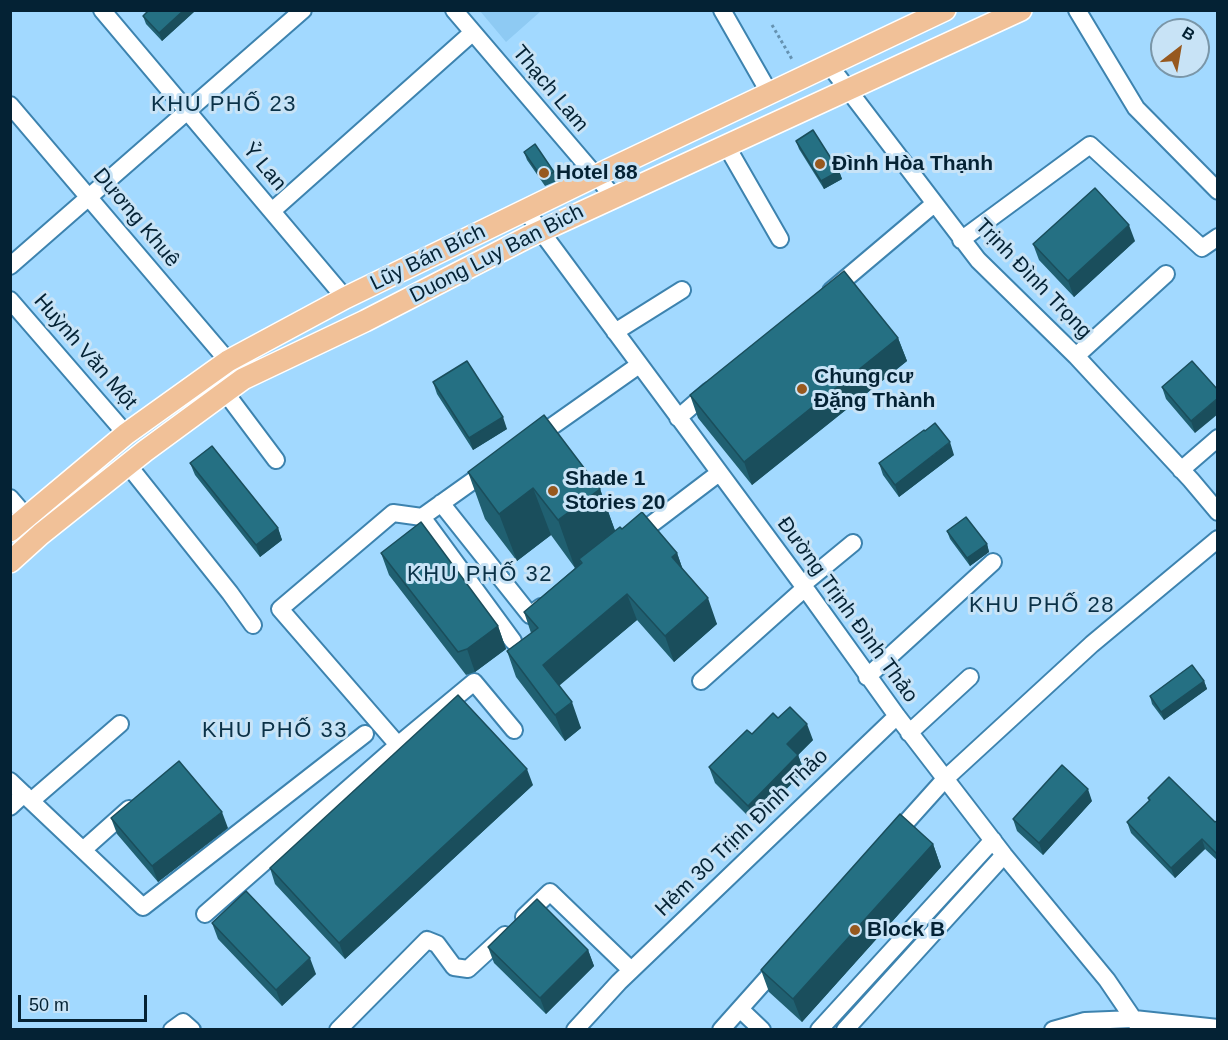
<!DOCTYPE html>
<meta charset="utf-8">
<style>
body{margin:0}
#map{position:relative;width:1228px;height:1040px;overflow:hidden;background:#a2d9ff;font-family:Arial,sans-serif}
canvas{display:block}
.frame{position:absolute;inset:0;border:12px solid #042234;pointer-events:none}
.north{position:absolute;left:1150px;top:18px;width:60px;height:60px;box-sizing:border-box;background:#c8e3f6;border:2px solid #7a96a8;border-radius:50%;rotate:31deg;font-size:16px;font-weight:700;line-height:24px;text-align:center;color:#042234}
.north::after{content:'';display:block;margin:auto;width:21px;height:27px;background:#97591f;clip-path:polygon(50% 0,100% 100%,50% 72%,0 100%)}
.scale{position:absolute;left:18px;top:995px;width:129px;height:27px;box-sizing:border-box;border:3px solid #042234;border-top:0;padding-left:8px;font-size:18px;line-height:21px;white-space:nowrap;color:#042234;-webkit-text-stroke:4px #c8e3f6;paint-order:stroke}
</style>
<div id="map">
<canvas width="1228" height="1040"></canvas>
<div class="frame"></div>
<div class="north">B</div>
<div class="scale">50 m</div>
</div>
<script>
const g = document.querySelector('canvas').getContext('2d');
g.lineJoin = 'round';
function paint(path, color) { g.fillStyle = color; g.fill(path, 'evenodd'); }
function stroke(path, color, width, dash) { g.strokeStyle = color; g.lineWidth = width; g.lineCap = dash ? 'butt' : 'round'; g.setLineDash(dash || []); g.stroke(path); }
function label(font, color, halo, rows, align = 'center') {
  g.font = font + ' Arial,sans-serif'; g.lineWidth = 6; g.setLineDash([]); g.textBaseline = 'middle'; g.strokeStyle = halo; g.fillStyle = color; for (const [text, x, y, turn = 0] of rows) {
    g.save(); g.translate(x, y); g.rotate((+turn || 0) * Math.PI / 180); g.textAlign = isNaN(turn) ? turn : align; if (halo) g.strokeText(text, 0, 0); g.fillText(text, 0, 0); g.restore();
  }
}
paint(new Path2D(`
 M 480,11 L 541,11 L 506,42 Z`), '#8ecaf3');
const minor = new Path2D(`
 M 102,10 L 345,298
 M 454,10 L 613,196
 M 722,10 L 770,94
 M 1077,10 L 1136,108 L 1218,191
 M 830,66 L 978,260 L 1076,356 L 1191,480 L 1218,512
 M 10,105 L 228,361
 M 726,145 L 780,239
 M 272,211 L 472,33
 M 526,211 L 805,588 L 897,716 L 1004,855 L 1107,980 L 1141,1030
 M 961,240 L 1090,145 L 1202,248 L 1218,237
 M 10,266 L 303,10
 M 831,291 L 934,204
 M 10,300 L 126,434
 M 615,332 L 682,290
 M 1076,356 L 1166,274
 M 225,392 L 276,460
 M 678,418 L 709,391
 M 534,439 L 639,365
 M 128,465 L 230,593 L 253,625
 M 488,470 L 422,517 L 513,641
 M 1181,470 L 1218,438
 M 10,498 L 41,534
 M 441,503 L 530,615 L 541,607
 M 422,517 L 393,513 L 280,609 L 398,745 L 474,682 L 514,730
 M 636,536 L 719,473
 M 802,585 L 853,543
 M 867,677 L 993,562
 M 701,681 L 805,588
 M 909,733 L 970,677
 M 10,781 L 143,907 L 365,734
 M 31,801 L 120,724
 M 10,807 L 24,794
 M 892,838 L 945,779 L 1092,644 L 1218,539
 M 83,850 L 129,809
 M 205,914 L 398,745
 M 524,917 L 550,892 L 631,970
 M 740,1009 L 762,1030
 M 172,1030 L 183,1022 L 192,1030
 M 338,1030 L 427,940 L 437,944 L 454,967 L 468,969 L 505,935
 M 575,1030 L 619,982 L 897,716
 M 721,1030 L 779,965
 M 819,1030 L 993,840
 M 845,1030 L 1004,855
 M 1053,1030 L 1085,1021 L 1134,1019 L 1218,1028`);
const major = new Path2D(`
 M 10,531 L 126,434 L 228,361 L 345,298 L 610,169 L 945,10
 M 10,562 L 41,534 L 145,451 L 243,379 L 365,321 L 528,237 L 1021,10`);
stroke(minor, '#3d83af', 20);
stroke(major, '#fff', 24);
stroke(new Path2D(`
 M 772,25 L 793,61`), '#6592b1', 3, [3, 3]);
stroke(minor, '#fff', 16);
stroke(major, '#f1c198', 21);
paint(new Path2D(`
 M 195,11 L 162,41 L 146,24 L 143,16 Z
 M 796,141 L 839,171 L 842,179 L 824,189 L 799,149 Z
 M 524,152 L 554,172 L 557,181 L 545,186 L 527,160 Z
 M 1135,241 L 1074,297 L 1039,260 L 1033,244 Z
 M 898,338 L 907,361 L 752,485 L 698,418 L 690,395 Z
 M 1192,361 L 1195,433 L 1166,399 L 1162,387 Z
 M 433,382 L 507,429 L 473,450 L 437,394 Z
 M 954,455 L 899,497 L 883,475 L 879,463 Z
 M 190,463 L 278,528 L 282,540 L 260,557 L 195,475 Z
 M 468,472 L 600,489 L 615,531 L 622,529 L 677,553 L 683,570 L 717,624 L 674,662 L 637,620 L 559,685 L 581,728 L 565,741 L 516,677 L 507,651 L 531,633 L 524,612 L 575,568 L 551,535 L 517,561 L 485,519 Z
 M 947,531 L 987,544 L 989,552 L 970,566 L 950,539 Z
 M 381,553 L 498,626 L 506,649 L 475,672 L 466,675 L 389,575 Z
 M 1204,681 L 1207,689 L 1164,720 L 1152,704 L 1150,696 Z
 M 778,718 L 813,740 L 798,755 L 804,771 L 754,822 L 715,783 L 709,767 Z
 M 533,785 L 345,959 L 275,884 L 270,868 Z
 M 1148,798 L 1215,822 L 1218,820 L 1218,861 L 1205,849 L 1175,878 L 1131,833 L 1127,822 L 1149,801 Z
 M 1092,801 L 1043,855 L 1017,831 L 1013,819 Z
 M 111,818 L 228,828 L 158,882 L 117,834 Z
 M 933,844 L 941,867 L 802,1022 L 769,992 L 761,970 Z
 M 212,923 L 316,974 L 282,1006 L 218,939 Z
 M 488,947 L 588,950 L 594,966 L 546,1014 L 494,963 Z`), '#206071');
paint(new Path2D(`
 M 184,10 L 195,11 L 162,41 L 159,33 Z
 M 839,171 L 842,179 L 824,189 L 821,181 Z
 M 1129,225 L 1135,241 L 1074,297 L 1068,281 Z
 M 898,338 L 907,361 L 752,485 L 744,462 Z
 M 1218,398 L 1218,414 L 1195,433 L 1191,421 Z
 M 503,417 L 507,429 L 473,450 L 469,438 Z
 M 950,442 L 954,455 L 899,497 L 895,485 Z
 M 533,488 L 551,535 L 517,561 L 499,514 Z
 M 600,489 L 617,536 L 579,559 L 581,564 L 575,568 L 558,520 Z
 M 278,528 L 282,540 L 260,557 L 256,545 Z
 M 987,544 L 989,552 L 970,566 L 967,558 Z
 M 677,553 L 686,579 L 672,557 Z
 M 627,594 L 637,620 L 553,691 L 543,665 Z
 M 708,598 L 717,624 L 674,662 L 665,636 Z
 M 498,626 L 506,649 L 475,672 L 467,649 Z
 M 1204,681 L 1207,689 L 1164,720 L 1161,712 Z
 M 572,702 L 581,728 L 565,741 L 555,715 Z
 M 807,724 L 813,740 L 793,760 L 787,744 Z
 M 798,755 L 804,771 L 754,822 L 748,806 Z
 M 527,769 L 533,785 L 345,959 L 339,943 Z
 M 1088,789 L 1092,801 L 1043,855 L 1039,843 Z
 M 222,812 L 228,828 L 158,882 L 152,866 Z
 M 1202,839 L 1205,849 L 1175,878 L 1171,868 Z
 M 933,844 L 941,867 L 802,1022 L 793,999 Z
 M 588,950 L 594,966 L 546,1014 L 540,998 Z
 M 310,958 L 316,974 L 282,1006 L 276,990 Z`), '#1a4e5c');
const building = new Path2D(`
 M 149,10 L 184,10 L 159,33 L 143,16 Z
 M 813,130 L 839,171 L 821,181 L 796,141 Z
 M 535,144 L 554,172 L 542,178 L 524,152 Z
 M 1095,188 L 1129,225 L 1068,281 L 1033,244 Z
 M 844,271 L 898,338 L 744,462 L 690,395 Z
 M 467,361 L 503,417 L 469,438 L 433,382 Z
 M 1192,361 L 1218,390 L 1218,398 L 1191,421 L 1162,387 Z
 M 544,415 L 600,489 L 558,520 L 533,488 L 499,514 L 468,472 Z
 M 935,423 L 950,442 L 895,485 L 879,463 L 924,430 L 925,431 Z
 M 212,446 L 278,528 L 256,545 L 190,463 Z
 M 642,512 L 677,553 L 672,557 L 708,598 L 665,636 L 627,594 L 543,665 L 572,702 L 555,715 L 507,651 L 538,628 L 524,612 L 582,563 L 579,559 L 620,527 L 622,529 Z
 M 966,517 L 987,544 L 967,558 L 947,531 Z
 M 421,522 L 498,626 L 467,649 L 458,652 L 381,553 Z
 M 1192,665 L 1204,681 L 1161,712 L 1150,696 Z
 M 458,695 L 527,769 L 339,943 L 270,868 Z
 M 790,707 L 807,724 L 787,744 L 798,755 L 748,806 L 709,767 L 747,730 L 752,734 L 773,713 L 778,718 Z
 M 179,761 L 222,812 L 152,866 L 111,818 Z
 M 1062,765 L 1088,789 L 1039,843 L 1013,819 Z
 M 1169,777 L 1215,822 L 1218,820 L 1218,855 L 1202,839 L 1171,868 L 1127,822 L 1150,800 L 1148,798 Z
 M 900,814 L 933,844 L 793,999 L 761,970 Z
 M 246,891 L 310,958 L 276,990 L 212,923 Z
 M 537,899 L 588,950 L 540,998 L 488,947 Z`);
paint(building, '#257083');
stroke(building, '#1a4e5c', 1.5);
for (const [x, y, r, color] of [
 [820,164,6,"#97591f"],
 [544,173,6,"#97591f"],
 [802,389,6,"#97591f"],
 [553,491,6,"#97591f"],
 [855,930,6,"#97591f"]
]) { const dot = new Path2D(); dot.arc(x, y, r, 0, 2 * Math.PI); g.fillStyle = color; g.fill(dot); stroke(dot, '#c8e3f6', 2); }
label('21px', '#042234', '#c8e3f6', [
 ["Thạch Lam",550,89,50],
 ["Ỷ Lan",264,167,50],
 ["Dương Khuê",136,218,50],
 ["Duong Luy Ban Bich",497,254,-27],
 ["Lũy Bán Bích",428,258,-26],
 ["Trịnh Đình Trọng",1033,279,46],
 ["Huỳnh Văn Một",85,352,49],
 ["Đường Trịnh Đình Thảo",847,610,54],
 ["Hẻm 30 Trịnh Đình Thảo",742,833,-44]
]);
label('bold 21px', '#042234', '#c8e3f6', [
 ["Đình Hòa Thạnh",832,164],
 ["Hotel 88",556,173],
 ["Chung cư",814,377],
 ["Đặng Thành",814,401],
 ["Shade 1",565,479],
 ["Stories 20",565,503],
 ["Block B",867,930]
], 'left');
g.letterSpacing = '1.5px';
label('22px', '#0a3147', '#c8e3f6', [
 ["KHU PHỐ 23",224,105],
 ["KHU PHỐ 32",480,575],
 ["KHU PHỐ 28",1042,606],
 ["KHU PHỐ 33",275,731]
]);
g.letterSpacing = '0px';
</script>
